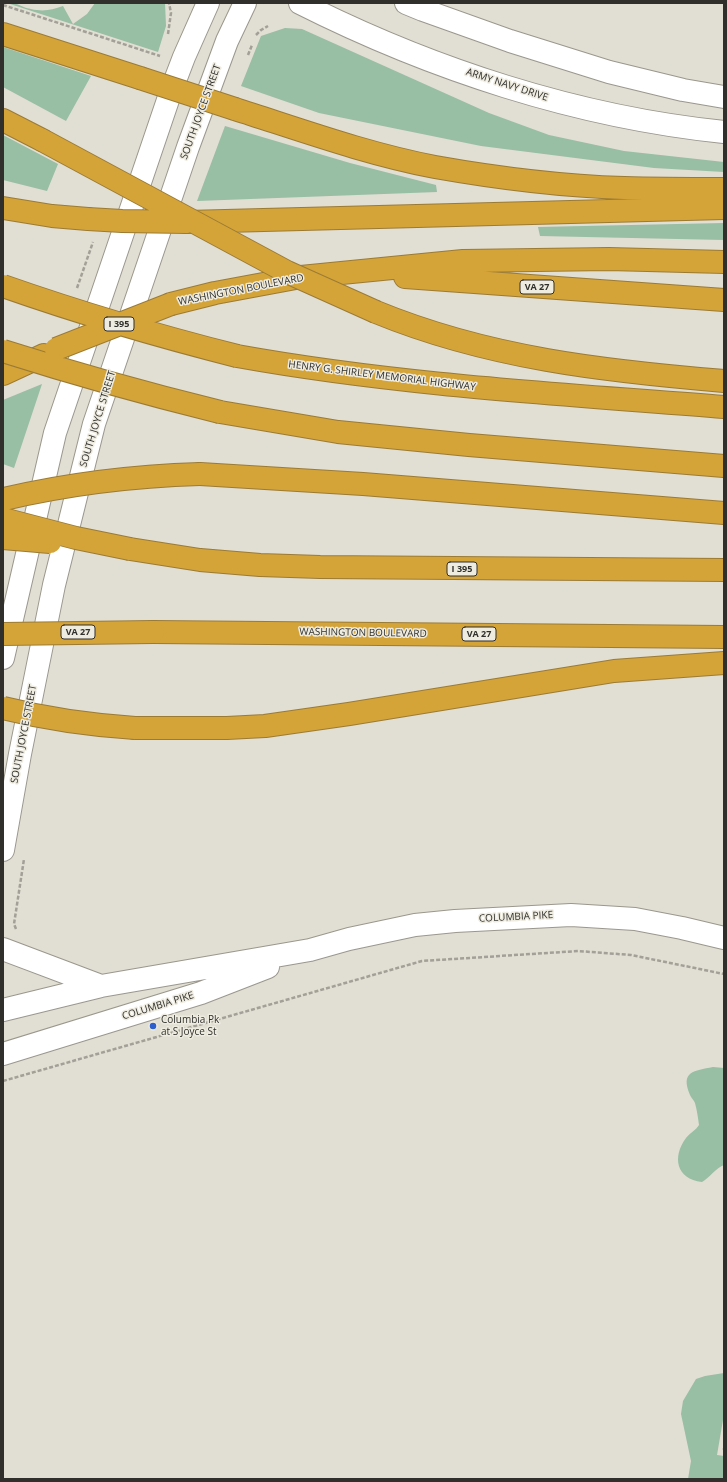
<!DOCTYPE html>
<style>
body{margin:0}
#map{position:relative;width:727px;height:1482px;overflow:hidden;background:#e1ded3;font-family:"Open Sans",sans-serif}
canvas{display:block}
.frame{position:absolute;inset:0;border:4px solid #302f2b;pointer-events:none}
</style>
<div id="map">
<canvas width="727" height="1482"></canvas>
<div class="frame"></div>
</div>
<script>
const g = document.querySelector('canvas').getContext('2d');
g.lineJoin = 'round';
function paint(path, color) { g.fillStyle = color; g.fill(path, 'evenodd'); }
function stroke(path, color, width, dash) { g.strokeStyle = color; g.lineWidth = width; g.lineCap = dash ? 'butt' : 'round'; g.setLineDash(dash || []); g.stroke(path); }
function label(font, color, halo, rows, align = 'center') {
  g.font = font + ' "Open Sans",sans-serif'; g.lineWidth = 3; g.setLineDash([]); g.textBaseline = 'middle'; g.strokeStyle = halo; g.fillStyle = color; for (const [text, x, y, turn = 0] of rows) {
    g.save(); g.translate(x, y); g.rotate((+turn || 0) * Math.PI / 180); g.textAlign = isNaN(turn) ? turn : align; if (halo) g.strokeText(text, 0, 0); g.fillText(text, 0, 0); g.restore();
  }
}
paint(new Path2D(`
 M 7,3 C 20,3 20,7 31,9 C 43,12 52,10 63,6 L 73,24 L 87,14 L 95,3 L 165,3 L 166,26 L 158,52 Z
 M 285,28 L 302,29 L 489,113 L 549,135 L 624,151 L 724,162 L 724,172 L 654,168 L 481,146 L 319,113 L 241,86 L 261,36 Z
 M 3,47 L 91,76 L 66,121 L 3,87 Z
 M 225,126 L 350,163 L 436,185 L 437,192 L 197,201 Z
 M 3,135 L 58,164 L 47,191 L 3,180 Z
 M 724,223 L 724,240 L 540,236 L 538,227 Z
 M 42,384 L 14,468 L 3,464 L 3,400 Z
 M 713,1067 L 724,1068 L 724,1165 C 717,1167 709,1178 702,1182 C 676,1179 672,1157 686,1138 C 690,1133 696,1130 699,1125 C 698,1118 697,1110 695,1103 C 694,1100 691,1098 690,1095 C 680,1071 694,1071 713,1067 Z
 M 724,1373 L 724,1414 L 717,1455 L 724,1456 L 724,1479 L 688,1479 L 691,1461 L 681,1414 L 683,1401 L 696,1379 L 705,1376 Z`), '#98bea4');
const secondary = new Path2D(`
 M 300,3 C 431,69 577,117 724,132
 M 406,3 L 423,10 L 510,41 L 609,72 L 683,90 L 724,97
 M 3,658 L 55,433 L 171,91 L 184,57 L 208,3
 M 3,850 L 20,754 L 54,585 L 94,424 L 188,147 L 227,41 L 245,3
 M 3,949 L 101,986
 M 3,1010 L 101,986 L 310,950 L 349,939 L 415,925 L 455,921 L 571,915 L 635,919 L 682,928 L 724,938
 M 3,1054 L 201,993 L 268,967`);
const motorway = new Path2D(`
 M 3,34 L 140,78
 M 235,109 C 301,130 367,154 435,167 C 497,178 561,186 624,188 C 658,189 691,189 724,189
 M 3,120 L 42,140
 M 3,208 L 52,216 L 88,219
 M 187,222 L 724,208
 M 405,277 L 724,300
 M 171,304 L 215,293 L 301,277 L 463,261 L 609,259 L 724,262
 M 376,312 C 488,358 604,371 724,381
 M 237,356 C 398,385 561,394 724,407
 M 3,374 L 44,355
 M 220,412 L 338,432 L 469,445 L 724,466
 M 200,474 L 363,484 L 724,513
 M 130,549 L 200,560 L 260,565 L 320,567 L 724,570
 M 153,632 L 724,637
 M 135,728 L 227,728 L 265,726 L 349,714 L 614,671 L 724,663`);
stroke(secondary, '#9a978d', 24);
stroke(motorway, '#9b7b34', 24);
stroke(new Path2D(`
 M 3,5 L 160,56
 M 168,34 L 171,13 L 169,3
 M 256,35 L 261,30 L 268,26
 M 248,55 L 252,45
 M 77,288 L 93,242
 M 16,929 L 14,924 L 24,859
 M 3,1081 L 422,961 L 578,951 L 631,955 L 724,974
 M 724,1448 L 724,1450`), '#a2a097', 2.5, [4, 2]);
stroke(secondary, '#fff', 22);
stroke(motorway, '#d4a439', 22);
const motorwayBridge = new Path2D(`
 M 140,78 L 235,109
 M 42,140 L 287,272 L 376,312
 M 88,219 L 122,221 L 187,222
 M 3,286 C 80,313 158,336 237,356
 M 56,349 L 171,304
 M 3,351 C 75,374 147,394 220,412
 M 4,499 C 68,484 134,476 200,474
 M 3,519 L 76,538 L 130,549
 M 3,538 L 50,542
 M 3,634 L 153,632
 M 3,708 C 47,719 90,725 135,728`);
stroke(motorwayBridge, '#9b7b34', 24, []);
stroke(motorwayBridge, '#d4a439', 22);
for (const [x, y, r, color] of [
 [153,1026,4,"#2d5fcd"]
]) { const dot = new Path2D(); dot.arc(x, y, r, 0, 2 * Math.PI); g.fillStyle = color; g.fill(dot); stroke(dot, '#eeebe0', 1.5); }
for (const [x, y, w] of [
 [537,287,34],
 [119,324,30],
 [462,569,30],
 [78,632,34],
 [479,634,34]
]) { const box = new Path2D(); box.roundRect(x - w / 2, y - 7, w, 14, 3); g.fillStyle = '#eeebe0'; g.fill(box); stroke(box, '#302f2b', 1); }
label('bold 9px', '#302f2b', null, [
 ["VA 27",537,287],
 ["I 395",119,324],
 ["I 395",462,569],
 ["VA 27",78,632],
 ["VA 27",479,634]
]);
label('10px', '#302f2b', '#eeebe0', [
 ["ARMY NAVY DRIVE",507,85,18],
 ["SOUTH JOYCE STREET",201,112,-70],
 ["WASHINGTON BOULEVARD",241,290,-11],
 ["HENRY G. SHIRLEY MEMORIAL HIGHWAY",382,376,7],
 ["SOUTH JOYCE STREET",98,419,-73],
 ["WASHINGTON BOULEVARD",363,633,1],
 ["SOUTH JOYCE STREET",24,734,-79],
 ["COLUMBIA PIKE",516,917,-3],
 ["COLUMBIA PIKE",158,1006,-17]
]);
label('10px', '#302f2b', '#eeebe0', [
 ["Columbia Pk",161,1020],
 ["at S Joyce St",161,1032]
], 'left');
</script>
